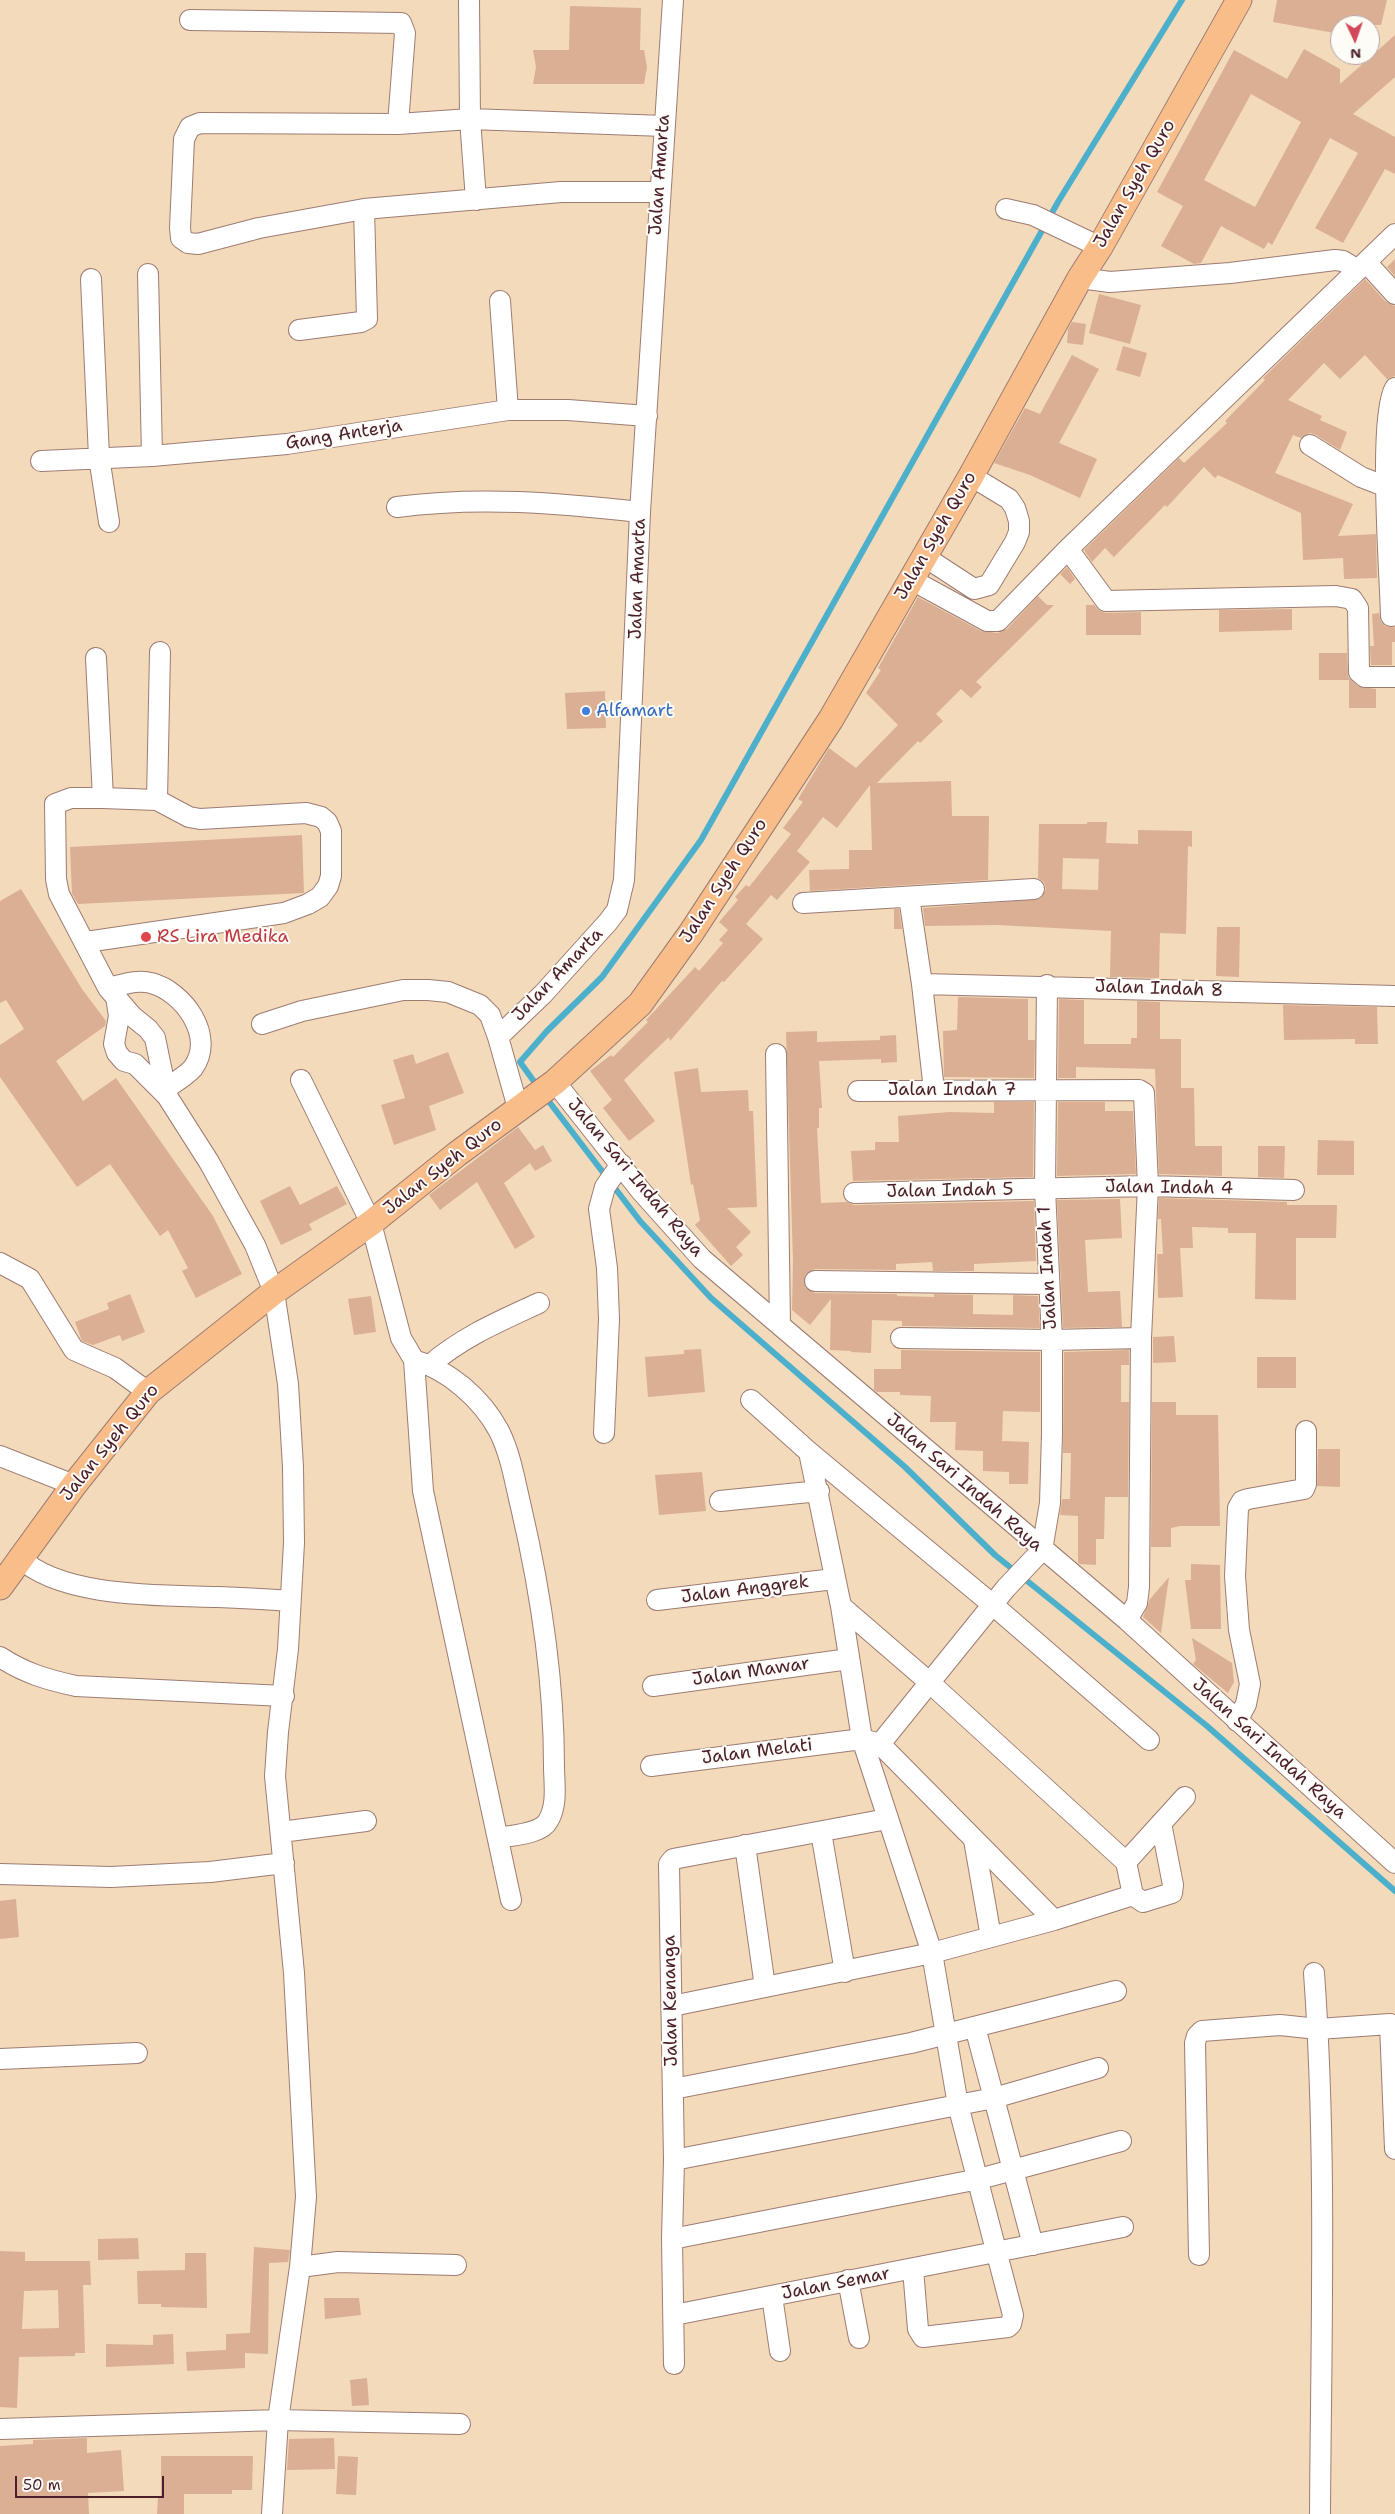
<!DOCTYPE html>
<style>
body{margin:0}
#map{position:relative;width:1395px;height:2514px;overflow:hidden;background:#f2daba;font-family:"Shantell Sans",sans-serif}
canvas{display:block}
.north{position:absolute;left:1330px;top:15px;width:50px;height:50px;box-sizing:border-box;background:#fdfcf7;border:1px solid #b5a4a5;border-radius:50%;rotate:177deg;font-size:14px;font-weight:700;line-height:20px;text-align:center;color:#4a1f2b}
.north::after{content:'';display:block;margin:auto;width:18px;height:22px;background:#d1495b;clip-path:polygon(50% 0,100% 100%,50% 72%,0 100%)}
.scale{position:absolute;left:15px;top:2476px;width:149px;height:22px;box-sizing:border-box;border:2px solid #4a1f2b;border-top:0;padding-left:6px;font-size:15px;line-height:18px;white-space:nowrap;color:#4a1f2b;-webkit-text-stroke:4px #fdfcf7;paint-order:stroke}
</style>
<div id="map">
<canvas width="1395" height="2514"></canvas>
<div class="north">N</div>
<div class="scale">50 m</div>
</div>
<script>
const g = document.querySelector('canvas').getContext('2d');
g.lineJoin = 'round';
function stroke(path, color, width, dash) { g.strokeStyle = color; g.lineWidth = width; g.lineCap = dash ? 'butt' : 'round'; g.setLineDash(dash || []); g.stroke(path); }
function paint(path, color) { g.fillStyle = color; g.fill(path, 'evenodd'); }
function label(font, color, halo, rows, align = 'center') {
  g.font = font + ' "Shantell Sans",sans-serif'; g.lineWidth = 4; g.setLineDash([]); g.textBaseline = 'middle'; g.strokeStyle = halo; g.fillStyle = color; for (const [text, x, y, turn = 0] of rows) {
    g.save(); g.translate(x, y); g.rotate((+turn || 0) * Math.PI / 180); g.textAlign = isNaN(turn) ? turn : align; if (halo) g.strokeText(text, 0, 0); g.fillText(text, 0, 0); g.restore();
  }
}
stroke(new Path2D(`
 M 538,1087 L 520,1062 L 547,1031 L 602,977 L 701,840 L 1058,202 L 1182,0
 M 544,1095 L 640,1221 L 711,1298 L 905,1467 L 995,1555 L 1207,1726 L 1395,1891`), '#4cafcb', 6);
paint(new Path2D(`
 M 1277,0 L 1387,0 L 1381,25 L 1340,25 L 1340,34 L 1273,22 Z
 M 570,6 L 641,8 L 640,50 L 644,50 L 647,67 L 644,84 L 533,84 L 536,67 L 533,50 L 569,50 Z
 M 1395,35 L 1395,77 L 1353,114 L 1395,137 L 1395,174 L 1385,169 L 1343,243 L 1315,228 L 1358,153 L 1330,138 L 1272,245 L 1268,242 L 1264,249 L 1221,226 L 1201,263 L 1194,264 L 1161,246 L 1183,206 L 1157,192 L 1234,50 L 1287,79 L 1304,49 L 1340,69 L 1340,84 ZM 1251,94 L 1301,122 L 1255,207 L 1204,180 Z
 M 1395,259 L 1395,276 L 1387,267 Z
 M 1365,279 L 1386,302 L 1395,306 L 1395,376 L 1387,379 L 1365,355 L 1340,379 L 1324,363 L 1288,400 L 1322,416 L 1320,420 L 1347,432 L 1340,450 L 1316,435 L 1310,433 L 1301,438 L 1293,435 L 1275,473 L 1353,504 L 1338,536 L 1376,534 L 1377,578 L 1344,579 L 1343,558 L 1303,560 L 1301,513 L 1218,475 L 1215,478 L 1204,467 L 1167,507 L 1165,505 L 1114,557 L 1105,548 L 1092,562 L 1084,550 L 1179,458 L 1184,463 L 1227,423 L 1225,421 L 1265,380 L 1263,378 Z
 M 1099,294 L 1141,305 L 1130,344 L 1089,333 Z
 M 1072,322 L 1086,324 L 1083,345 L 1067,343 L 1068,329 Z
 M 1123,346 L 1147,353 L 1140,377 L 1116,370 Z
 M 1072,355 L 1099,369 L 1059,443 L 1097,459 L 1080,498 L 1030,475 L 994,463 L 1025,408 L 1040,414 Z
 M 1067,567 L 1075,579 L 1070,584 L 1060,574 Z
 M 1038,596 L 1047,605 L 1054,605 L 976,682 L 982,687 L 971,698 L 961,689 L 936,714 L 943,721 L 920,743 L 918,741 L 877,783 L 951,781 L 952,816 L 989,816 L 988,880 L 810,891 L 809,870 L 849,869 L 849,850 L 872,850 L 870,785 L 837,828 L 823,817 L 797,851 L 810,862 L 777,900 L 771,895 L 746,924 L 763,939 L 724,982 L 722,981 L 670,1041 L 669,1037 L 624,1080 L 655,1121 L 629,1141 L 603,1108 L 612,1100 L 590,1071 L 611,1055 L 613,1057 L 648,1022 L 646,1020 L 695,967 L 699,971 L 723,943 L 719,940 L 728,930 L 719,922 L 738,900 L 735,897 L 746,885 L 749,887 L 791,834 L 783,828 L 803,802 L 798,799 L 829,748 L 856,768 L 898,725 L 866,693 L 881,670 L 878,668 L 918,597 L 981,631 L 998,633 L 1007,629 Z
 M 1086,605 L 1094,605 L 1100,611 L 1106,613 L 1141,612 L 1141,635 L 1086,635 Z
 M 1292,609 L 1292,630 L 1219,632 L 1219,610 Z
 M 1379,613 L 1381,622 L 1385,626 L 1395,627 L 1395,642 L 1392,642 L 1392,665 L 1371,665 L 1370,646 L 1374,646 L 1372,614 Z
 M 1319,653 L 1347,653 L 1348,677 L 1358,686 L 1376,689 L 1376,708 L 1349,708 L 1349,680 L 1319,680 Z
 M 605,691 L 606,728 L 567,729 L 565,693 Z
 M 1087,822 L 1107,822 L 1106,843 L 1138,844 L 1138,830 L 1192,831 L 1192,847 L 1188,846 L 1186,934 L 1160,933 L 1159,978 L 1110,977 L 1111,931 L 998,925 L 925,926 L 923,908 L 1040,899 L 1046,889 L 1044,882 L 1038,878 L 1039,824 L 1087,824 ZM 1063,858 L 1099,859 L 1098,890 L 1062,889 Z
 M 302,835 L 304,893 L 78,904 L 72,894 L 70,847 Z
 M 21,889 L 82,989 L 106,1021 L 105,1026 L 56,1061 L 83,1101 L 116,1078 L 213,1216 L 242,1274 L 196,1298 L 182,1271 L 188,1268 L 168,1230 L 160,1236 L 110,1164 L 77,1187 L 0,1077 L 0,1045 L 24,1029 L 6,1000 L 0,1003 L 0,901 Z
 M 894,909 L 899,909 L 902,929 L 894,929 Z
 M 1217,927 L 1240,927 L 1239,977 L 1216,976 Z
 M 958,997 L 1028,999 L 1028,1040 L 1035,1040 L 1034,1078 L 944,1077 L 943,1031 L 957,1030 Z
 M 1059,999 L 1084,1000 L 1084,1044 L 1131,1044 L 1131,1038 L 1137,1038 L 1137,1001 L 1160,1002 L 1160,1039 L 1181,1039 L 1181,1088 L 1194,1088 L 1195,1146 L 1222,1146 L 1222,1176 L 1159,1174 L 1155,1069 L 1076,1067 L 1076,1078 L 1058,1078 Z
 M 1283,1005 L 1377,1007 L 1378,1044 L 1355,1044 L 1355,1039 L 1284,1040 Z
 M 817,1031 L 817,1042 L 880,1040 L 880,1036 L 896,1035 L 897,1062 L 881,1063 L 881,1059 L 819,1061 L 822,1108 L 819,1108 L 819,1128 L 817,1128 L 821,1203 L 847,1202 L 854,1205 L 1034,1201 L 1036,1261 L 974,1264 L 974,1271 L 933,1271 L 932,1262 L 896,1264 L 896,1270 L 815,1269 L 805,1275 L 805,1287 L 815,1293 L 897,1294 L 897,1296 L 934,1297 L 934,1294 L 973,1295 L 973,1314 L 1013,1315 L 1013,1295 L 1038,1296 L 1040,1328 L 902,1326 L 902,1321 L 872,1320 L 871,1353 L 851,1352 L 851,1351 L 830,1350 L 831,1299 L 810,1325 L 792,1310 L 793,1262 L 786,1032 Z
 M 448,1052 L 464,1093 L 429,1106 L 436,1130 L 394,1145 L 381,1105 L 405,1098 L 393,1060 L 413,1054 L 416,1064 Z
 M 698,1068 L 701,1092 L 748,1090 L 749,1111 L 753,1111 L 757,1207 L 727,1208 L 751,1232 L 736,1247 L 743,1255 L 731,1266 L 695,1225 L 700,1220 L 693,1184 L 691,1185 L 674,1072 Z
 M 994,1102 L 1034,1102 L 1033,1177 L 853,1181 L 851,1151 L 875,1150 L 875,1142 L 899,1142 L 898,1116 L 950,1112 L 994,1113 Z
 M 1058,1102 L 1105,1102 L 1105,1111 L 1133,1111 L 1136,1174 L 1057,1176 Z
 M 518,1127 L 535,1150 L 543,1145 L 552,1161 L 535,1171 L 530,1163 L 504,1183 L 535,1237 L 515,1249 L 477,1182 L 440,1210 L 429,1195 Z
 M 1318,1140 L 1354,1141 L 1354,1175 L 1317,1175 Z
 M 1258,1146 L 1285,1146 L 1284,1178 L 1258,1177 Z
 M 290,1186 L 300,1205 L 337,1186 L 347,1204 L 309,1224 L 312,1230 L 281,1245 L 260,1201 Z
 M 1159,1198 L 1287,1202 L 1287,1205 L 1337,1205 L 1336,1238 L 1296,1238 L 1296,1300 L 1255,1299 L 1256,1233 L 1228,1233 L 1228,1228 L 1192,1227 L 1193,1248 L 1180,1248 L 1183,1297 L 1158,1298 L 1157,1254 L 1163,1254 L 1161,1219 L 1158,1219 Z
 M 1120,1199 L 1122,1238 L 1085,1240 L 1088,1292 L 1120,1291 L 1122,1327 L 1063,1328 L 1057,1200 Z
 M 130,1294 L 145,1332 L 122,1341 L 120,1335 L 93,1345 L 82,1341 L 75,1322 L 109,1309 L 107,1303 Z
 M 371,1296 L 376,1332 L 354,1335 L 348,1299 Z
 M 1174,1336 L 1176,1362 L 1153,1363 L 1153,1337 Z
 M 701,1349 L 705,1392 L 648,1397 L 645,1357 L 684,1354 L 684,1350 Z
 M 901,1350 L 1040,1352 L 1040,1412 L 1003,1411 L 1002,1441 L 1029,1442 L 1028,1484 L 1009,1484 L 1009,1472 L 983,1471 L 983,1451 L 955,1450 L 956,1422 L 930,1422 L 931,1396 L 900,1395 L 900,1392 L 877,1392 L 874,1390 L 874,1369 L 901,1369 Z
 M 1129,1350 L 1129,1365 L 1121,1365 L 1121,1402 L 1129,1402 L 1128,1497 L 1105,1497 L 1104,1539 L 1096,1539 L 1096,1565 L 1080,1564 L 1078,1563 L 1078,1516 L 1060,1515 L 1062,1499 L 1070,1499 L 1071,1453 L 1063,1453 L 1064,1352 Z
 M 1257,1357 L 1296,1357 L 1296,1388 L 1257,1388 Z
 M 1152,1402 L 1176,1402 L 1176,1415 L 1218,1415 L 1220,1526 L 1181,1526 L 1171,1528 L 1171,1547 L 1151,1547 Z
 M 1318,1449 L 1340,1449 L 1340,1487 L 1317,1486 Z
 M 702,1472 L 706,1511 L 659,1515 L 655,1475 Z
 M 1191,1564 L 1220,1565 L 1221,1629 L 1191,1629 L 1185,1580 L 1191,1580 Z
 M 1169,1577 L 1161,1633 L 1143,1617 L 1150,1599 Z
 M 1192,1638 L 1232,1663 L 1234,1682 L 1228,1693 L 1193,1664 L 1196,1660 Z
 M 16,1899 L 19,1937 L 0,1939 L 0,1901 Z
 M 138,2238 L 139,2259 L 98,2260 L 98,2239 Z
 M 254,2247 L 290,2250 L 288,2262 L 269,2263 L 268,2354 L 245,2353 L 245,2368 L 187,2371 L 186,2352 L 226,2350 L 226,2334 L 250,2333 Z
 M 0,2251 L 25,2252 L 25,2261 L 90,2261 L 91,2285 L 83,2285 L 85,2353 L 75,2353 L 75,2356 L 19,2357 L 17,2408 L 0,2407 ZM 58,2290 L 59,2328 L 22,2329 L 24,2291 Z
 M 185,2253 L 206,2253 L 207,2308 L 161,2307 L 161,2304 L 138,2304 L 137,2271 L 185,2270 Z
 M 324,2298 L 359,2298 L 361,2315 L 325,2319 Z
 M 173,2334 L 174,2364 L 106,2367 L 106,2344 L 153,2345 L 153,2335 Z
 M 367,2378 L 369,2405 L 352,2406 L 350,2380 Z
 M 87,2438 L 87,2453 L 121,2450 L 124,2491 L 88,2493 L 89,2514 L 0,2514 L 0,2446 L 33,2444 L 33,2440 Z
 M 334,2438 L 335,2469 L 287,2470 L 289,2439 Z
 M 161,2456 L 253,2456 L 252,2490 L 232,2490 L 232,2494 L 184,2494 L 184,2514 L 157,2514 L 158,2498 L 161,2498 Z
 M 338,2456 L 358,2457 L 356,2495 L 336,2494 Z`), '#dbaf94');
const minor = new Path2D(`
 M 469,0 L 470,119 L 476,200
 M 190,20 L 401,23 L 405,33 L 398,124
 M 659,192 L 561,192 L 364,209 L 259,228 L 198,244 L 188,243 L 181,238 L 180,228 L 184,139 L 190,127 L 200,123 L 398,124 L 470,119 L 664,126
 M 1006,209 L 1033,215 L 1100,247
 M 1366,262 L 1395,294
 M 148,274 L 152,456
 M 1080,278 L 1110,282 L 1230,273 L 1335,260 L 1343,261 L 1358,270
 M 91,279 L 99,457 L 109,522
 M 500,301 L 508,410
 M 299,330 L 361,322 L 367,319 L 364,209
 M 1310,445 L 1361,477 L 1387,487
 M 41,461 L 152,456 L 287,444 L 508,410 L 568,410 L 647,416
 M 397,507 C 479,496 558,503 640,512
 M 1068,549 L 1106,601 L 1336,596 L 1352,599 L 1358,608 L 1359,672 L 1365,677 L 1395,677
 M 925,557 L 974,589 L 989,585 L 1015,542 L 1019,532 L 1019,521 L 1015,508 L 1009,499 L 971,476
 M 912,580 L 987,621 L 998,621 L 1068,549 L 1395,234
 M 1391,616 C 1390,575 1378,416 1395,388
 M 96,658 L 103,798 L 71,798 L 55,804 L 56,879 L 59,894 L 108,988 L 132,1016 L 148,1029 L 155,1038 L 167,1096 L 209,1162 L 255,1245 L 274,1292 L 288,1384 L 293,1467 L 294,1543 L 288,1649 L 278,1732 L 275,1776 L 294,1973 L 306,2197 L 300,2267 L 278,2420 L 272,2514
 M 103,798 L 157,800 L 160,652
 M 909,897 L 922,984 L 934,1090
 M 803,903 L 1034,889
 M 86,942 L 284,913 L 308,904 L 320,897 L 328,886 L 331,876 L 331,831 L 327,822 L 321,817 L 306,813 L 200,819 L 189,817 L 157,800
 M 922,984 L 1395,996
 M 108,988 C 122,985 137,979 151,983 C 183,991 216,1036 193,1068 C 186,1076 174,1083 165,1089
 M 116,997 L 119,1016 L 114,1044 L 117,1053 L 124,1061 L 135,1064 L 167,1096
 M 262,1024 L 302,1011 L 403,990 L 428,990 L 448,992 L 480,1005 L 490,1015 L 498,1037
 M 776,1054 L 780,1324
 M 301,1080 L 371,1223 L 401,1338 L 414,1360 L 423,1491 L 511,1900
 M 555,1082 L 641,1191 L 702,1259 L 1127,1620 L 1395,1863
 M 858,1091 L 1139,1090 L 1144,1093 L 1148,1186 L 1141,1338 L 1139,1587 L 1137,1603 L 1127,1620
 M 518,1108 L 498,1037 L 543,994 L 608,922 L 617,910 L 624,880 L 640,512 L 673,0
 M 854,1193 L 1148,1186 L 1294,1190
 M 0,1263 L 30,1279 L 74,1350 L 115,1368 L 148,1392
 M 815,1281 L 1048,1284
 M 901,1338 L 1052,1340 L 1141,1338
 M 414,1360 C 449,1370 482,1399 499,1431 C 511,1455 515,1482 521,1507 C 541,1593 554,1678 554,1766 C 554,1783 558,1805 548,1821 C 541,1834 513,1835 499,1838
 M 430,1365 C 462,1337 500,1321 539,1303
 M 751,1400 L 809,1452 L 993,1605 L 1149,1740
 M 604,1433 L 609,1319 L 607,1268 L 599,1209 L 605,1187 L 621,1164
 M 809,1452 L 841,1606 L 862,1739 L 932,1953 L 958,2105 L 1013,2315 L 1011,2324 L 1008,2327 L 923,2337 L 918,2329 L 913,2269
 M 0,1456 L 74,1485
 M 720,1501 L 819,1491
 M 19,1557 C 60,1598 163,1595 218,1597 C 242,1598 266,1599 290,1601
 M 657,1600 L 834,1579
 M 0,1657 C 24,1673 48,1680 76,1686 L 284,1696
 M 653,1686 L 849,1659
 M 1237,1721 L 1246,1704 L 1250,1684 L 1239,1630 L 1235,1576 L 1238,1508 L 1242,1501 L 1248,1499 L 1304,1489 L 1306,1484 L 1306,1431
 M 880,1744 L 1006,1588 L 1042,1550 L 1050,1503 L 1052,1434 L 1052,1340 L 1045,1189 L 1047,985
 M 651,1766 L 862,1739 L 880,1744 L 1054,1920
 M 281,1832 L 366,1821
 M 821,1832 L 845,1972
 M 974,1840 L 991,1937
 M 745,1845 L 765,1987
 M 1126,1862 L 1185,1797
 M 0,1874 L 111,1877 L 210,1872 L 284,1863
 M 1133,1895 L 1143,1902 L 1172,1893 L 1173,1885 L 1161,1823
 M 1314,1973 C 1327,2153 1321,2334 1320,2514
 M 672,2006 L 932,1953 L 1054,1920 L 1133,1895 L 1126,1862 L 929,1682 L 841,1606
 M 975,2027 L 1033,2245
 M 0,2059 L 137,2053
 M 673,2089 L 911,2043 L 1116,1991
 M 674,2160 L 994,2098 L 1098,2068
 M 672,2239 L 979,2179 L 1121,2141
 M 1199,2255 L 1195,2043 L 1197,2036 L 1202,2031 L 1280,2025 L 1318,2029 L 1390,2024 L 1395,2149
 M 300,2267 L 338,2262 L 456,2265
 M 848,2280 L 859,2338
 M 772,2296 L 780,2351
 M 674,2315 L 1123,2227
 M 674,2364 L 672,2239 L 674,2160 L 669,1864 L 673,1859 L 887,1819
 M 0,2429 L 278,2420 L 460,2424`);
const major = new Path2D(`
 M 0,1587 L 74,1485 L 148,1392 L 274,1292 L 371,1223 L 457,1154 L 555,1082 L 640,1004 L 691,933 L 831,719 L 971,476 L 1080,278 L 1100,247 L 1239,0`);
stroke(minor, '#9e7c72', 22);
stroke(major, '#9e7c72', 27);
stroke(minor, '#fff', 20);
stroke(major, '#f8bd89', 25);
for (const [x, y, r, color] of [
 [586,711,5,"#3f7fe0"],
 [146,937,6,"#e0444e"]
]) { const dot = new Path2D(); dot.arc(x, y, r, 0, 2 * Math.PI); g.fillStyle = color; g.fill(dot); stroke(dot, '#fdfcf7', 2); }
label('18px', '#4a1f2b', '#fdfcf7', [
 ["Jalan Amarta",660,175,-86],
 ["Jalan Syeh Quro",1135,184,-60],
 ["Gang Anterja",344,435,-9],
 ["Jalan Syeh Quro",936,536,-60],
 ["Jalan Amarta",638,579,-88],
 ["Jalan Syeh Quro",724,881,-57],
 ["Jalan Amarta",558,975,-46],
 ["Jalan Indah 8",1159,989,2],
 ["Jalan Indah 7",952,1090],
 ["Jalan Syeh Quro",443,1167,-38],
 ["Jalan Sari Indah Raya",635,1178,50],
 ["Jalan Indah 4",1169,1188,1],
 ["Jalan Indah 5",950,1191,-1],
 ["Jalan Indah 1",1048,1268,-93],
 ["Jalan Syeh Quro",110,1443,-51],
 ["Jalan Sari Indah Raya",964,1483,41],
 ["Jalan Anggrek",745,1590,-7],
 ["Jalan Mawar",751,1672,-8],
 ["Jalan Sari Indah Raya",1269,1749,42],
 ["Jalan Melati",757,1752,-7],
 ["Jalan Kenanga",671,2001,-91],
 ["Jalan Semar",836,2284,-11]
]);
label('18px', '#366cbe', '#fdfcf7', [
 ["Alfamart",596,711]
], 'left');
label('18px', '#be3a42', '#fdfcf7', [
 ["RS Lira Medika",157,937]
], 'left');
</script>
